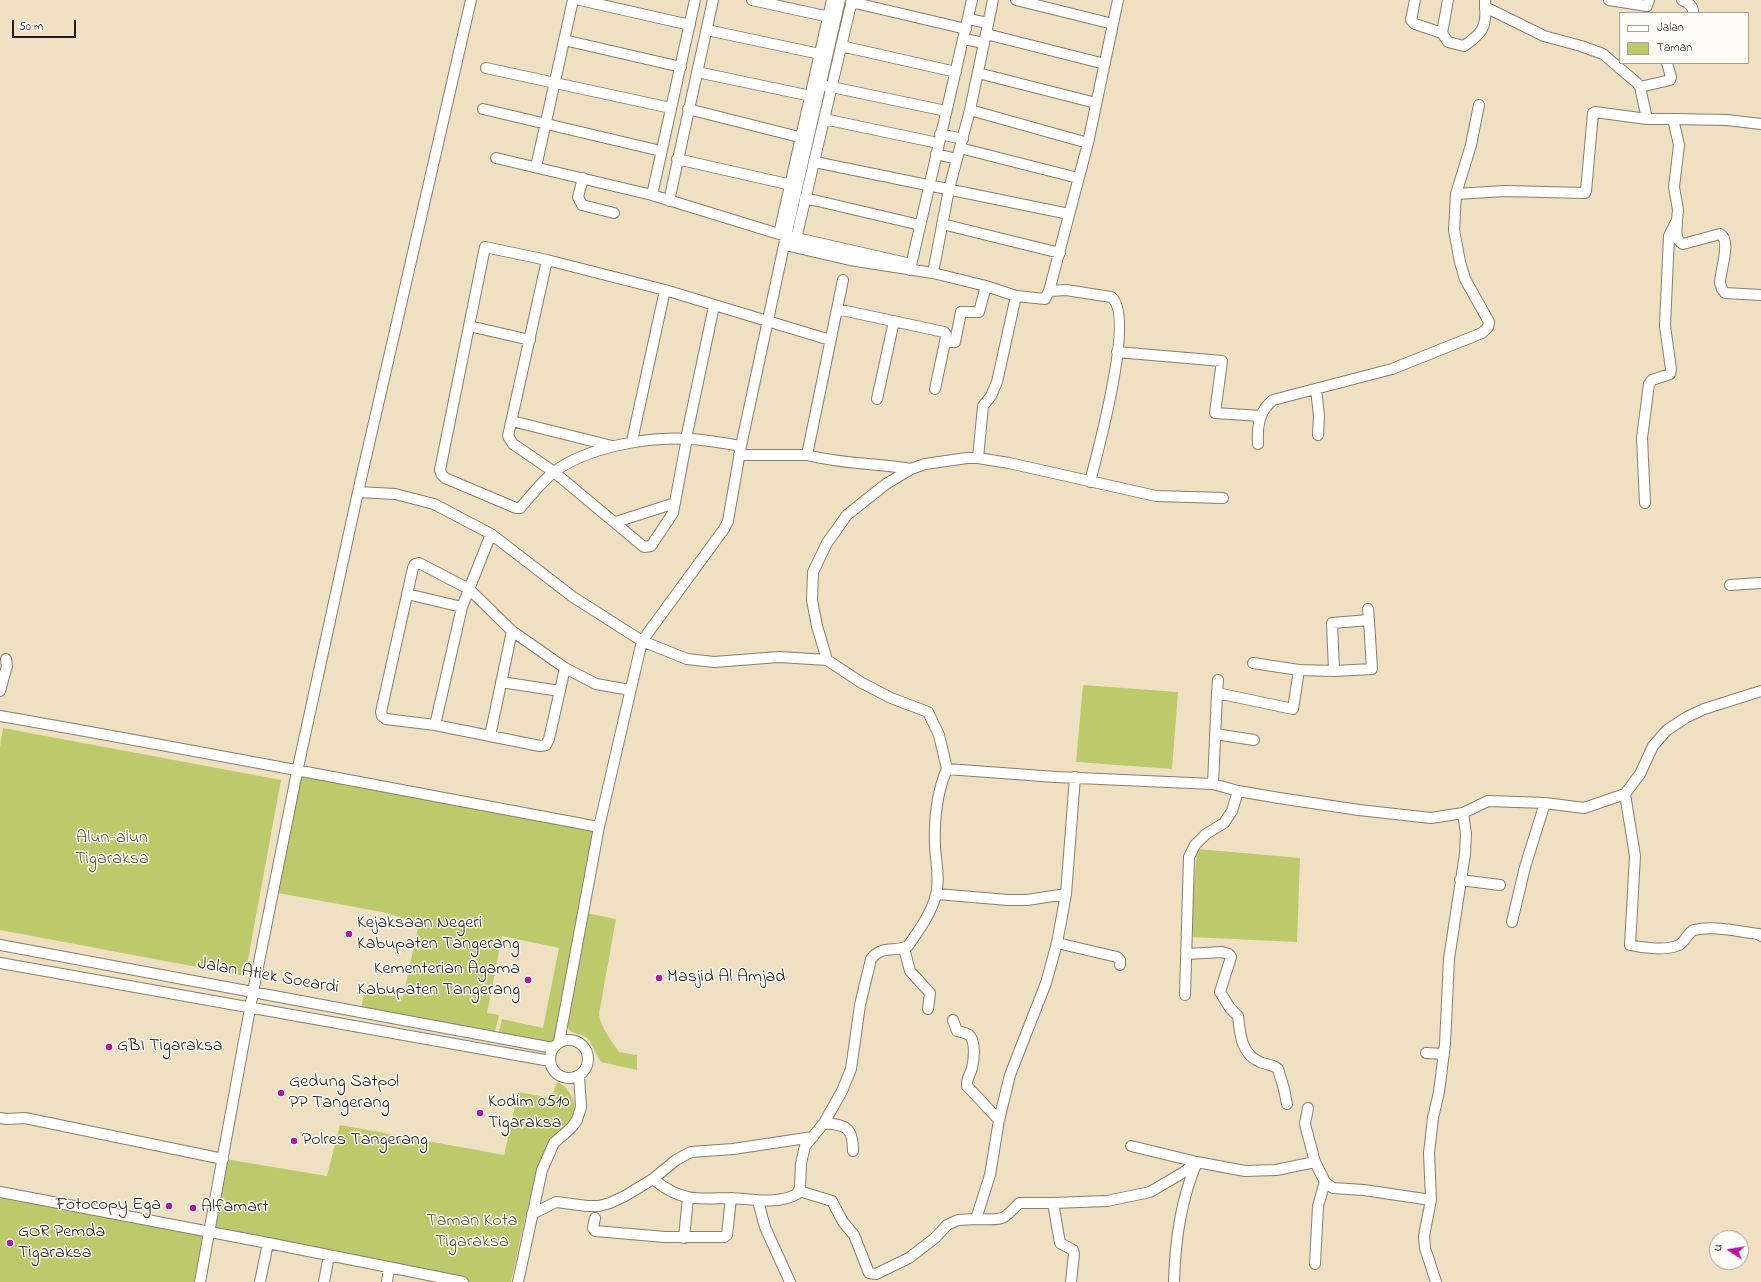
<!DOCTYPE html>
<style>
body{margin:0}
#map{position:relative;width:1761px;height:1282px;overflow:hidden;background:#efe0c1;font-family:"Indie Flower",sans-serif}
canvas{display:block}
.legend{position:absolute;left:1619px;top:12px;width:130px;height:52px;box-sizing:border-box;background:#fdfcf7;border:1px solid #a3a29f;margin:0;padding:5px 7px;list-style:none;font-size:12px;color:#1c1c1c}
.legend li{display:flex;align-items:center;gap:8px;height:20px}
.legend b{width:20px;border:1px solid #a3a29f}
.north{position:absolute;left:1709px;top:1230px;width:40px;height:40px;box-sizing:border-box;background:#fdfcf7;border:1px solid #a3a29f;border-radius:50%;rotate:282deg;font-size:11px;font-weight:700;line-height:16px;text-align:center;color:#1c1c1c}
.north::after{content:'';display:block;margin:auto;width:14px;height:18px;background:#b5179e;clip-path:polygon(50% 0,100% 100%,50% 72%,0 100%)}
.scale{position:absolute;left:12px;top:20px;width:64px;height:18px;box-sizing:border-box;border:2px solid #1c1c1c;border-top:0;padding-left:5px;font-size:12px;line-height:14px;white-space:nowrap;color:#1c1c1c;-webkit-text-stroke:3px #fdfcf7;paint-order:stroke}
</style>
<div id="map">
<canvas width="1761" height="1282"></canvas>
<ul class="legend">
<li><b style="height:5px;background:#fff"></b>Jalan</li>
<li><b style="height:11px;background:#bdca6c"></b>Taman</li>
</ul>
<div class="north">U</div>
<div class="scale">50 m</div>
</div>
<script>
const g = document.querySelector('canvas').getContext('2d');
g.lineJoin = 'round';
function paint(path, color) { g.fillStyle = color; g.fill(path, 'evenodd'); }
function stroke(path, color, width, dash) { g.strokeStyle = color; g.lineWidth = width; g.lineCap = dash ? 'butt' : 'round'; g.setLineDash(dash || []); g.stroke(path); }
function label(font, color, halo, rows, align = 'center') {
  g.font = font + ' "Indie Flower",sans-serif'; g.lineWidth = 3; g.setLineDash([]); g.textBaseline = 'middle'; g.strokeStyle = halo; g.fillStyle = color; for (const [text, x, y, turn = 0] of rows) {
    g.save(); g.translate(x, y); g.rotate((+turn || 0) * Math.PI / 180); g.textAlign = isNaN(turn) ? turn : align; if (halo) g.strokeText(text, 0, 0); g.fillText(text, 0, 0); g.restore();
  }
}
paint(new Path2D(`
 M 1083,685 L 1178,692 L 1172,769 L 1076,762 Z
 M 3,728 L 281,780 L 245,976 L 0,930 L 0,747 Z
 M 301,775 L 597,827 L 558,1041 L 552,1046 L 498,1037 L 502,1019 L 543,1028 L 559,948 L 502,936 L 487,1013 L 499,1015 L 494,1036 L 361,1010 L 364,993 L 403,997 L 419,923 L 382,912 L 278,893 Z
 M 1197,849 L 1300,858 L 1297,942 L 1190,937 Z
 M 586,913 L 616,919 L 599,1014 C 601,1028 611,1040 619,1052 L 637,1055 L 637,1070 L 601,1062 C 588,1043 596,1038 571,1032 L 566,1025 Z
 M 557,1082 C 568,1086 577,1101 574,1114 C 571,1127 557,1131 550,1141 C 546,1147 544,1156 541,1164 C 527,1202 520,1242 511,1282 L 470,1282 L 211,1232 L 225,1159 L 327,1176 L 340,1125 L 504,1155 L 518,1092 L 551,1098 Z
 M 0,1197 L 203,1235 L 194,1282 L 0,1282 Z`), '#bdca6c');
const minor = new Path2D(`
 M 580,0 L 690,25
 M 752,0 L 834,18
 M 1016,0 L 1113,24
 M 1415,0 L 1411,20 L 1415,24 L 1442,33
 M 1448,0 L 1442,33 L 1448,42 L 1464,46 C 1481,34 1487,28 1485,7
 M 1485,0 L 1485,7 L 1544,36 L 1581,46 L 1603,54 L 1637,83 L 1640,87 L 1647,119 L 1673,119 L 1679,145 L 1674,187 L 1678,210 L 1677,220 L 1669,236 L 1665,326 L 1671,369 L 1670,374 L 1652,380 L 1649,384 L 1642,438 L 1645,503
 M 1609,0 L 1647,6 L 1649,0
 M 1682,0 C 1688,2 1694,7 1693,13
 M 851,2 L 966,29
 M 968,19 L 988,23
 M 707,30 L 820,54
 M 986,34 L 1105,64
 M 964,39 L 984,43
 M 564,40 L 681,67
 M 841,46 L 956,72
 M 486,68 L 671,108
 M 697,72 L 811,96
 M 978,73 L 1096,103
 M 827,86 L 946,111
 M 1640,87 L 1670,80 L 1671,77 L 1667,63
 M 1479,105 L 1471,145 L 1456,194 L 1505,191 L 1585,193 L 1586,191 L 1593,113 L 1595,112 L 1647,119
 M 483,109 L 661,151
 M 688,109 L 807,139
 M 970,110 L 1088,143
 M 824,119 L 938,143
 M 1673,119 L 1727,120 L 1761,124
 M 940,134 L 963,139
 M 960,148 L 1078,178
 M 936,154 L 957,159
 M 496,158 L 652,195 L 779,234 L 911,264
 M 677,159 L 796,186
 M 815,162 L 1069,214
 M 536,167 L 573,0
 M 583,178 L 578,197 L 582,205 L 614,213
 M 652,195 L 695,0
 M 805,198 L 920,225
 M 669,201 L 713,0
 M 1677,223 C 1676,231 1675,240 1683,244 L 1720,234 C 1732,240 1720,271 1720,283 L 1722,289 L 1725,293 L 1761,295
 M 942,224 L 1060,253
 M 779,234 L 832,0
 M 795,243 L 852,0
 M 785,245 L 850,260 L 933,273 L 986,286 L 1016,296 L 1045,299 L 1049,291 L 1088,143 L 1118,0
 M 547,260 L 508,436 L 513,444 L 554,472 L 644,547 L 651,546 L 673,513 L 687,438
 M 910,270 L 972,0
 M 933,273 L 949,189 L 970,110 L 993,0
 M 1049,291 L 1066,290 L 1111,297 C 1136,314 1097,454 1090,482
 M 837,309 L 944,332 L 946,334 L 945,342 L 935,389
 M 469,326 L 530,340
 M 945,342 L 955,342 L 961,312 L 979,312 L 986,286
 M 1117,352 L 1222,361 L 1215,413 L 1260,416
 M 1316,389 L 1319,416 L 1318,435
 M 877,399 L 894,321
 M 512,421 L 612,446
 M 686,439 L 714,306
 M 632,441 L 665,290
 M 1258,444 C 1257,426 1259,411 1273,400 L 1392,369 L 1482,333 L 1488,327 L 1489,322 L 1465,279 L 1460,262 L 1454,230 L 1456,194
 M 741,446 C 724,443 707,440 690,439 C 649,436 587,447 554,472 C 541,482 531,496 520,508 L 516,508 L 445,478 L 442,475 L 440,470 L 485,247 L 547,260 L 665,290 L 830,340
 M 739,455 L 807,455 L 843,280
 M 807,455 C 841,464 876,463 911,469
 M 978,458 L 983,406 L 991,396 L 997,382 L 1016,296
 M 358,492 L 395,494 L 434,504 L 491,534 L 573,597 L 642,641 L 687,659 L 714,662 L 779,657 L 827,660 L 862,683 L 891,698 L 928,712 L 939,735 L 947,769
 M 616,522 L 675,503
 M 1730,585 L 1761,583
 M 407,594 L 462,607
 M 827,660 L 817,626 L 812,600 L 813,572 L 827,543 L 847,515 L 886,484 L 911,469 L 925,464 L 967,458 L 978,458 L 1009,463 L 1156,496 L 1223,498
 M 1253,663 L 1299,670
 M 565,668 L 549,739 L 546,745 L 540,746 L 435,725 L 386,719 L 382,716 L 381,712 L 413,568 L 415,564 L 419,563 L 469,589 L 512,631 L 565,668 L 596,684 L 630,690
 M 1334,671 L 1332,623 L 1369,620 L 1368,609
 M 501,682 L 560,691
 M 0,691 L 7,666 L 6,659
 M 1217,693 L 1218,680
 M 0,716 C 200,751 399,790 599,827
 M 435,725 L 462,607 L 491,534
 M 1215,734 L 1254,740
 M 490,736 L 512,631
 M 1213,784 L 1217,693 L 1293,709 L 1299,670 L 1334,671 L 1372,669 L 1369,620
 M 1625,794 L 1635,856 L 1630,945 C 1643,948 1667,951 1679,945 C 1685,942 1688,932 1694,930 C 1713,925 1740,932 1759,934 L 1761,936
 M 1460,880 L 1500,885
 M 937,894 L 1008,900 L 1027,900 L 1066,894
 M 1512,922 L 1525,867 L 1545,803
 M 1057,943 L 1117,957 L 1120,960 L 1120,965
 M 0,945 L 553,1048
 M 904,948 L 910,971 L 930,993 L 928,1009
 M 1187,954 L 1222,952 L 1229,954 L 1231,957 L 1220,992 L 1230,1008 L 1238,1016 C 1240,1034 1241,1054 1260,1062 C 1266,1065 1273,1064 1278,1069 L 1284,1089 L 1287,1104
 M 0,963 L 550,1061
 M 1185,995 L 1189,857 L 1195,845 L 1206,834 L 1224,823 L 1232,811 L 1238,791
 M 953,1020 L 957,1031 C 961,1032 966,1033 969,1035 C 976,1041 974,1060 972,1068 C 970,1075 966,1080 967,1086 L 999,1120
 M550 1059a19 19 0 1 1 38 0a19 19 0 1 1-38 0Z
 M 559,1042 L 599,827 L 642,641 L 724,529 L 728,521 L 741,446 L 786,236 L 840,0
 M 1426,1053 L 1444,1054
 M 1308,1108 L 1305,1124 L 1315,1162 L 1325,1182 L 1333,1188 L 1364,1190 L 1431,1200
 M 0,1118 L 7,1119 L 25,1118 L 223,1159
 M 824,1123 C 846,1125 853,1127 853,1151
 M 653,1179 C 663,1187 675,1195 688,1197 C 701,1200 717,1198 731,1198 C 752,1199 777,1205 797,1194 L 800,1188 L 801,1163 L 805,1146 L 824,1123 L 842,1091 L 851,1069 L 860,1005 L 871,959 C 883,944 895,953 908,946 C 919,930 931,914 936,895 C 940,879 936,863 935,846 C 934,819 936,794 947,769 L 1056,777 L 1213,784 L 1238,791 L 1279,798 L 1359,810 L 1431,818 L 1463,813 L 1488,801 L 1545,803 L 1584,808 L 1625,794 L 1640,774 L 1653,746 L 1667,730 L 1687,717 L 1704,709 L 1761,691
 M 799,1191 L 832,1201 L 843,1222 L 854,1235 L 869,1273 L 876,1274 L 909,1258 L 935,1238 L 947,1225 L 958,1220 L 976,1219 L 990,1175 L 999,1120 L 1010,1075 L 1046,983 L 1057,943 L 1066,894 L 1075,777
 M 0,1192 L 268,1243 L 463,1282
 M 758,1201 L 765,1227 L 790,1282
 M 1053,1203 L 1060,1243 L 1073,1250 L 1074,1254 L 1071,1282
 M 532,1214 L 556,1202 L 587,1206 L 599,1206 L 610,1203 L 625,1196 L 653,1179 L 676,1160 L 691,1152 L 733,1149 L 813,1137
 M 595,1218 L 593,1228 L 595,1231 L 665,1237 L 724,1237 L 727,1235 L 731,1198
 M 976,1219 C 1002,1219 1001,1223 1019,1203 L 1053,1203 L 1107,1201 L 1150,1192 L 1184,1172 L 1197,1162 L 1131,1146
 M 684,1238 L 688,1197
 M 1315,1264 L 1318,1206 L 1325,1182
 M 200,1282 L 253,992 L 297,772 L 358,492 L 471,0
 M 260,1282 L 268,1243
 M 324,1282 L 329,1255
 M 387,1282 L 389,1268
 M 518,1282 L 542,1170 L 554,1143 L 572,1127 L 577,1120 L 581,1107 L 579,1076
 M 1174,1282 C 1175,1242 1181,1199 1197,1162 L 1245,1171 L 1276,1170 L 1315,1162
 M 1436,1282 L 1425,1248 L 1424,1236 L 1431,1200 L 1429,1153 L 1433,1118 L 1439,1092 L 1445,1044 L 1449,959 L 1465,854 L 1466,834 L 1463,813`);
stroke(minor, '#867e6e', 12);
stroke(minor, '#fff', 10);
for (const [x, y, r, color] of [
 [349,934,4,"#b5179e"],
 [659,978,4,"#b5179e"],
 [528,980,4,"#b5179e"],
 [109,1047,4,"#b5179e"],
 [281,1093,4,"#b5179e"],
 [480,1113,4,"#b5179e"],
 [294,1141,4,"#b5179e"],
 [169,1206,4,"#b5179e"],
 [193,1208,4,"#b5179e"],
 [10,1243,4,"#b5179e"]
]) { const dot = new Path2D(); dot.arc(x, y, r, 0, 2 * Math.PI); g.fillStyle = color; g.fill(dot); stroke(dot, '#fdfcf7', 1.5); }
label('18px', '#545938', '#fdfcf7', [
 ["Alun-alun",112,839],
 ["Tigaraksa",112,860],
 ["Taman Kota",472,1222],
 ["Tigaraksa",472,1243]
]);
label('18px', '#1c1c1c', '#fdfcf7', [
 ["Kejaksaan Negeri",357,924],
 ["Kabupaten Tangerang",357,945],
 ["Kementerian Agama",520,970,"right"],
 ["Kabupaten Tangerang",520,991,"right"],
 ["Masjid Al Amjad",667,978],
 ["GBI Tigaraksa",117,1047],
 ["Gedung Satpol",289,1083],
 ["PP Tangerang",289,1104],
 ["Kodim 0510",488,1103],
 ["Tigaraksa",488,1124],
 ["Polres Tangerang",302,1141],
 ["Fotocopy Ega",161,1206,"right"],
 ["Alfamart",201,1208],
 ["GOR Pemda",18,1233],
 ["Tigaraksa",18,1254]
], 'left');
label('18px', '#1c1c1c', '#fdfcf7', [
 ["Jalan Atiek Soeardi",268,977,10]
]);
</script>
